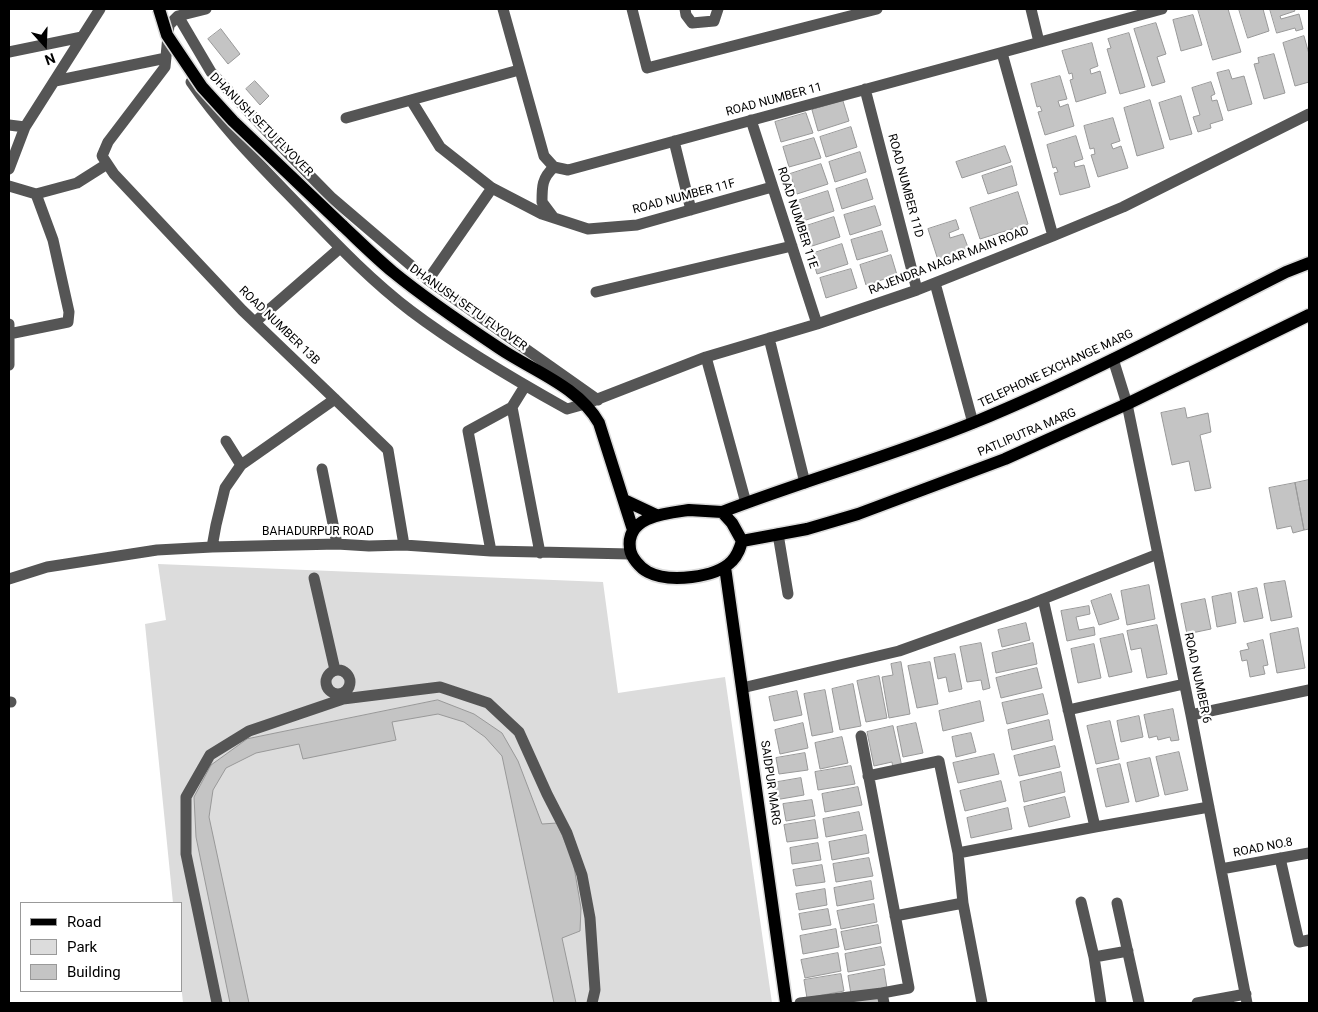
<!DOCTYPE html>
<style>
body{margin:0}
#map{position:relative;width:1318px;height:1012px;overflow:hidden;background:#fff;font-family:Roboto,sans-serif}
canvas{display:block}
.frame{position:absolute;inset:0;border:10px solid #000;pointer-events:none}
.legend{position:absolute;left:20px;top:902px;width:162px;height:90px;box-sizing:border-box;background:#fff;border:1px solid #999;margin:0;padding:6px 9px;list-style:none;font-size:15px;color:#000}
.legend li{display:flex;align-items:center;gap:10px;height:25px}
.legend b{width:25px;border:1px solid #999}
.north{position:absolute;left:20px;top:20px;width:50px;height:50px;-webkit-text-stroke:4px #fff;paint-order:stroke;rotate:160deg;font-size:14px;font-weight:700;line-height:20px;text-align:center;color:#000}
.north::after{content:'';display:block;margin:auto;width:18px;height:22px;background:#000;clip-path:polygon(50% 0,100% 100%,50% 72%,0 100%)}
</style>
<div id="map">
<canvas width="1318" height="1012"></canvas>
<div class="frame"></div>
<ul class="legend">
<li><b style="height:6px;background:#000"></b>Road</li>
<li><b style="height:14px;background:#dcdcdc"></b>Park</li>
<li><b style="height:14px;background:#c4c4c4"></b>Building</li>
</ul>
<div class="north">N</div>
</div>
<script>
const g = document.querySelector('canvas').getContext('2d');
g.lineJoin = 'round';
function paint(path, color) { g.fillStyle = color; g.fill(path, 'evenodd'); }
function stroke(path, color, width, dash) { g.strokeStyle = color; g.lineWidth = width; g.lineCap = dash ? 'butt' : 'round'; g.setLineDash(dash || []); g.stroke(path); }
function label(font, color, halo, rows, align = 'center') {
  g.font = font + ' Roboto,sans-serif'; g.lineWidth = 4.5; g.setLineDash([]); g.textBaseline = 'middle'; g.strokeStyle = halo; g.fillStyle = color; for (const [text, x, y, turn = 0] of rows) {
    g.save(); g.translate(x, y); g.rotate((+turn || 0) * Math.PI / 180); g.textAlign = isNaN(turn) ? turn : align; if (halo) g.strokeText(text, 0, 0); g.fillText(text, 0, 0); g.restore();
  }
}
paint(new Path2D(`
 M 158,564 L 603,582 L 618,693 L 725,677 L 772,1003 L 183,1003 L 181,983 L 181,903 L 173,903 L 145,624 L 166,620 Z`), '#dcdcdc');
const building = new Path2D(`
 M 1198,9 L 1228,9 L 1241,52 L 1213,60 Z
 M 1239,9 L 1263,9 L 1269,31 L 1248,38 Z
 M 1270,9 L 1294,9 L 1295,11 L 1280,16 L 1281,19 L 1299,14 L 1303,29 L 1296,31 L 1295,28 L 1277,33 Z
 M 1193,15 L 1202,45 L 1181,51 L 1173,20 Z
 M 1156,23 L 1166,54 L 1157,57 L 1165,82 L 1152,86 L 1134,29 Z
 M 221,29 L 240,54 L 228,64 L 208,39 Z
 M 1129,33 L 1145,87 L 1120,94 L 1107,49 L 1111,48 L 1108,39 Z
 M 1304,36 L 1309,54 L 1309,82 L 1295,86 L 1283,43 Z
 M 1092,43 L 1098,66 L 1090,69 L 1091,74 L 1100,71 L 1106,93 L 1076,102 L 1070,80 L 1073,79 L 1072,73 L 1069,74 L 1062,51 Z
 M 1274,54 L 1285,93 L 1264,99 L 1254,64 L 1259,63 L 1258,58 Z
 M 1229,70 L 1232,79 L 1244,76 L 1252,104 L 1228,111 L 1217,73 Z
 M 1060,76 L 1067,99 L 1058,101 L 1060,107 L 1068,104 L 1074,126 L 1045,135 L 1038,112 L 1042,111 L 1040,106 L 1037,107 L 1031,84 Z
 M 255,81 L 269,96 L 260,105 L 246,89 Z
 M 1211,82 L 1215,94 L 1211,96 L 1212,101 L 1217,100 L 1223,120 L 1210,124 L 1211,128 L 1198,132 L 1193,117 L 1200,115 L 1192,88 Z
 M 1181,96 L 1192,134 L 1170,140 L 1159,103 Z
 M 1150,100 L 1164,148 L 1137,156 L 1124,108 Z
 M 843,101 L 849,121 L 818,131 L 812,110 Z
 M 806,113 L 813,133 L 781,142 L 775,122 Z
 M 1113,118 L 1120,141 L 1111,144 L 1113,149 L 1121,146 L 1128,168 L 1098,177 L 1091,155 L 1095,154 L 1094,148 L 1090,149 L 1084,126 Z
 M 851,127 L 857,147 L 826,157 L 820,137 Z
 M 1076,136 L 1083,159 L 1074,162 L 1075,167 L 1084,165 L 1090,187 L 1060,195 L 1054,173 L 1058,172 L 1056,167 L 1053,168 L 1047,145 Z
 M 814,138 L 821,158 L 789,167 L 783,147 Z
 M 1005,146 L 1011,162 L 962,178 L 956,162 Z
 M 860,152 L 866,172 L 835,182 L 829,162 Z
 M 821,164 L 828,184 L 797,194 L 790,174 Z
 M 1012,166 L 1017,185 L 988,194 L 982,176 Z
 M 867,179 L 873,199 L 842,209 L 836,189 Z
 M 828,191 L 834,211 L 803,221 L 797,201 Z
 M 1018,192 L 1028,224 L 980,239 L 970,208 Z
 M 875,206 L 881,225 L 850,235 L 844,215 Z
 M 834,217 L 840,237 L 809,247 L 803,227 Z
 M 956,220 L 959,229 L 949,233 L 950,238 L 963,234 L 969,250 L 938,260 L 928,229 Z
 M 882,231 L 888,251 L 857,260 L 851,240 Z
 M 842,244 L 848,264 L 817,274 L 811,254 Z
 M 891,255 L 897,275 L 866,285 L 860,265 Z
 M 851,269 L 857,288 L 826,298 L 820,278 Z
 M 1185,408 L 1187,418 L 1208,413 L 1211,432 L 1200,435 L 1211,488 L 1195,491 L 1189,461 L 1172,465 L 1161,413 Z
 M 1309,480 L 1309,529 L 1304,530 L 1295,483 Z
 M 1295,483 L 1304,530 L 1293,533 L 1291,526 L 1277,529 L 1269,488 Z
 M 1285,581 L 1292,617 L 1271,621 L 1264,584 Z
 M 1149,585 L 1155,619 L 1127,625 L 1121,591 Z
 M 1257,588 L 1263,618 L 1244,622 L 1238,592 Z
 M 1231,593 L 1236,623 L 1217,627 L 1212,597 Z
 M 1111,594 L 1119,619 L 1099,625 L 1091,601 Z
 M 1205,599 L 1211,629 L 1187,634 L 1181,604 Z
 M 1089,606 L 1090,614 L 1076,617 L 1079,630 L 1094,627 L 1095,635 L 1067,641 L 1061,611 Z
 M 1026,623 L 1030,640 L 1002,647 L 998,630 Z
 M 1157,625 L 1167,674 L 1147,678 L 1141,648 L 1131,650 L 1127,631 Z
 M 1298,628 L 1305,668 L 1277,673 L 1270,634 Z
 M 1123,634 L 1132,672 L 1109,677 L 1100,639 Z
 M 1263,640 L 1268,665 L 1263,666 L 1265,674 L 1250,677 L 1247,660 L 1242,661 L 1240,651 L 1249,649 L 1247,644 Z
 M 981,643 L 990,688 L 983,690 L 981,680 L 967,682 L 960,647 Z
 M 1033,643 L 1037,664 L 996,673 L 992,653 Z
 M 1094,644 L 1101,678 L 1078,683 L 1071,649 Z
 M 955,654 L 962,689 L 949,692 L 946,677 L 938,679 L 934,658 Z
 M 901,662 L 910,714 L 889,718 L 882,677 L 893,675 L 891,664 Z
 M 930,662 L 938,704 L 917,708 L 908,666 Z
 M 1037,668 L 1042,688 L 1001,698 L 996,678 Z
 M 879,676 L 887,718 L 866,722 L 857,681 Z
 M 853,684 L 861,726 L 840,730 L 832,689 Z
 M 825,690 L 833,732 L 812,736 L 804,694 Z
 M 797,691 L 802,715 L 774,721 L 769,697 Z
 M 1043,694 L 1048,714 L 1007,724 L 1002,703 Z
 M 438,700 L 474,714 L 502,733 L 518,761 L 542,824 L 557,823 L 573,861 L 581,908 L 580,931 L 562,938 L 576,1003 L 554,1003 L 502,756 L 485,737 L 464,722 L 438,714 L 392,722 L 396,740 L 303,759 L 299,744 L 256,753 L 226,768 L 213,790 L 209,817 L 249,1003 L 230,1003 L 196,837 L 194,797 L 211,765 L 247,739 Z
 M 980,701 L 984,721 L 943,731 L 939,711 Z
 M 1173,709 L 1179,740 L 1171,741 L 1170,737 L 1158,740 L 1157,736 L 1149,738 L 1144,715 Z
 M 1139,716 L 1143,737 L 1121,742 L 1117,721 Z
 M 1049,720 L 1053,740 L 1012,750 L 1008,730 Z
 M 1110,721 L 1119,759 L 1096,764 L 1087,726 Z
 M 803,723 L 808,748 L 780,754 L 775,730 Z
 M 916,723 L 923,753 L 903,757 L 897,727 Z
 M 893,726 L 902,767 L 893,769 L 892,762 L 874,766 L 867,732 Z
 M 971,733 L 976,752 L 956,757 L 952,737 Z
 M 842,737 L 848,763 L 820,769 L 815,743 Z
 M 1055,746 L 1060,767 L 1019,776 L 1014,756 Z
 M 1179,752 L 1188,790 L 1165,795 L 1156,757 Z
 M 805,753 L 808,770 L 779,774 L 776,758 Z
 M 994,754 L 999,774 L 958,783 L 953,763 Z
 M 1150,758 L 1159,796 L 1136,802 L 1127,763 Z
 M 1120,764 L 1129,802 L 1106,807 L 1097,769 Z
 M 851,766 L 855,784 L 818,790 L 815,772 Z
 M 1061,772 L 1065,792 L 1024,802 L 1020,782 Z
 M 801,778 L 804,795 L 775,800 L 772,783 Z
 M 1001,781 L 1006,801 L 965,811 L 960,791 Z
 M 858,787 L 862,805 L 825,812 L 822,794 Z
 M 1065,797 L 1070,817 L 1029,827 L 1024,807 Z
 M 812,800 L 815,816 L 786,821 L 783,804 Z
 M 1008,808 L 1012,829 L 971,838 L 967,818 Z
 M 859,812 L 863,830 L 826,837 L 823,819 Z
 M 815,820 L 818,838 L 787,842 L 784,825 Z
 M 866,835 L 869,853 L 832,860 L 829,842 Z
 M 818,843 L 821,860 L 792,864 L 790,848 Z
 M 869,858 L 873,876 L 836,882 L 833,864 Z
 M 822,865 L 825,882 L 796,886 L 793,870 Z
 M 871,881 L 874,899 L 837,906 L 834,888 Z
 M 825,889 L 827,905 L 799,910 L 796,894 Z
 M 874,904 L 877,922 L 841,929 L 837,911 Z
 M 828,909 L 831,925 L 802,930 L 799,914 Z
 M 878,925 L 881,943 L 845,950 L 841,932 Z
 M 836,929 L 839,947 L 803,954 L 800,936 Z
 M 881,947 L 885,965 L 848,972 L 845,954 Z
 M 838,953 L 841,971 L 805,978 L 801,960 Z
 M 884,969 L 887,988 L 851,994 L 848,976 Z
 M 841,974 L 844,991 L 807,998 L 804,980 Z
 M 878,995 L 879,1003 L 849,1003 L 849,1000 Z`);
paint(building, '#c4c4c4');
stroke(building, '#999', 1);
const major = new Path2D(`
 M 342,225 C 359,241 375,257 393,272 C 426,299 463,324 499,348 C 533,371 578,386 599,423 L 633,530
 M 624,500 L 656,515
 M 689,510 L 722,512 L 732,523 L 742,541 C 740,548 738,555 732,561 C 716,578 669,583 648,572 C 640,568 631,557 630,549 C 625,516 667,513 689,510 Z
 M 722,512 C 805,480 892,456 975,422 C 1082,378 1183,324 1286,272 L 1309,263
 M 742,541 L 807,529 L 858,514 L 1005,459 L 1127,404 L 1309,315
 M 725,567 L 786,1003`);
stroke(major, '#dbdbdb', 15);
stroke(new Path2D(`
 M 206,9 L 178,16 L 169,25 L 165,67 L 108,142 L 102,156 L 114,174 L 242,310 L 388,450 L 404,545
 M 503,9 L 544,156 L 554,167 L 568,170 L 1162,9
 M 632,9 L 647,68 L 877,9
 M 685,9 L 686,15 L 692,23 L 714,21 L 718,9
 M 1031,9 L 1039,42
 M 178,16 L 211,72 L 279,144 L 332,198 L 428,280 L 598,400
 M 9,52 L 82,37
 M 1002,53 L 1053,236
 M 55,81 L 166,58
 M 191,82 C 219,123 253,158 287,193 C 327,234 365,276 411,311 C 460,348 513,379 567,409 L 585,404 L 706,357 L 817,324 L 917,290 L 1053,236 L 1123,207 L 1309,114
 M 865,89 L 917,290
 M 411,100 L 440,147 L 492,188 L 542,214 L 588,229 L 637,225 L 772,187
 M 346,118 L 519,70
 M 751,120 L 817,324
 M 9,125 L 25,127
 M 674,141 L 691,210
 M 9,169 L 25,127 L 100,9
 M 9,186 L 36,194 L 53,240 L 69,312 L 68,322 L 9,334
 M 36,194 L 77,183 L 107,164
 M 554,218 L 542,202 C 542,186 542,178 554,167
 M 428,280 L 492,188
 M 935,283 L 973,423
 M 596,292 L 792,246
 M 255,322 L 340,248
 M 9,324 L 9,365
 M 769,338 L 805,483
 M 706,357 L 746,503
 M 1113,359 L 1127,404 L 1191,715 L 1247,1003
 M 512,407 L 540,553
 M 226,441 L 241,465
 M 322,469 L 337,544
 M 778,534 L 788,594
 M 212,547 L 216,525 L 225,488 L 241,465 L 335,399
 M 491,551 L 468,431 L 512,407 L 525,386
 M 314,578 L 335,670
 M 9,579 L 47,567 L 157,550 L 212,547 L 337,544 L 369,546 L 404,545 L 491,551 L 631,554
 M 1043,599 L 1095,827 L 1209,807
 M326 682a12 12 0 1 1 24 0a12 12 0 1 1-24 0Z
 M 742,688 L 899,651 L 1028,605 L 1158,554
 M 9,702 L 11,702
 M 1068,710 L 1184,684
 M 1191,715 L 1309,690
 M 861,736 L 909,988 L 882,993 L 884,1003
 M 868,776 L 939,761 L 958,853 L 963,903 L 895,916
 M 958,853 L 1095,827
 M 1280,858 L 1299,942 L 1309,940
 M 1221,869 L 1309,853
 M 1081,902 L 1094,957 L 1101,1003
 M 963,903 L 982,1003
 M 1117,903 L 1139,1003
 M 1094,957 L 1128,951
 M 217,1003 L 186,854 L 186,797 L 210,755 L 249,731 L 343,699 L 440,687 L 488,703 L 519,732 L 547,794 L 567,833 L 582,875 L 590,918 L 595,990 L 592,1003
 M 800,1003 L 882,993
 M 1197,1003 L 1246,994`), '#555', 11);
stroke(major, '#000', 12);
const majorBridge = new Path2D(`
 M 159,9 L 167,35 L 202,87 L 233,121 L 342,225`);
stroke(majorBridge, '#dbdbdb', 15, []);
stroke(majorBridge, '#000', 12);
label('12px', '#000', '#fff', [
 ["ROAD NUMBER 11",774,100,-15],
 ["DHANUSH SETU FLYOVER",261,125,45],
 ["ROAD NUMBER 11D",905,186,75],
 ["ROAD NUMBER 11F",684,197,-15],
 ["ROAD NUMBER 11E",797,218,72],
 ["RAJENDRA NAGAR MAIN ROAD",949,261,-21],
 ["DHANUSH SETU FLYOVER",468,308,35],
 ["ROAD NUMBER 13B",279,326,44],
 ["TELEPHONE EXCHANGE MARG",1056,369,-25],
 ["PATLIPUTRA MARG",1027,433,-23],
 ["BAHADURPUR ROAD",318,532],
 ["ROAD NUMBER 6",1197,678,78],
 ["SAIDPUR MARG",770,783,82],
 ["ROAD NO.8",1263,848,-11]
]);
</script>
